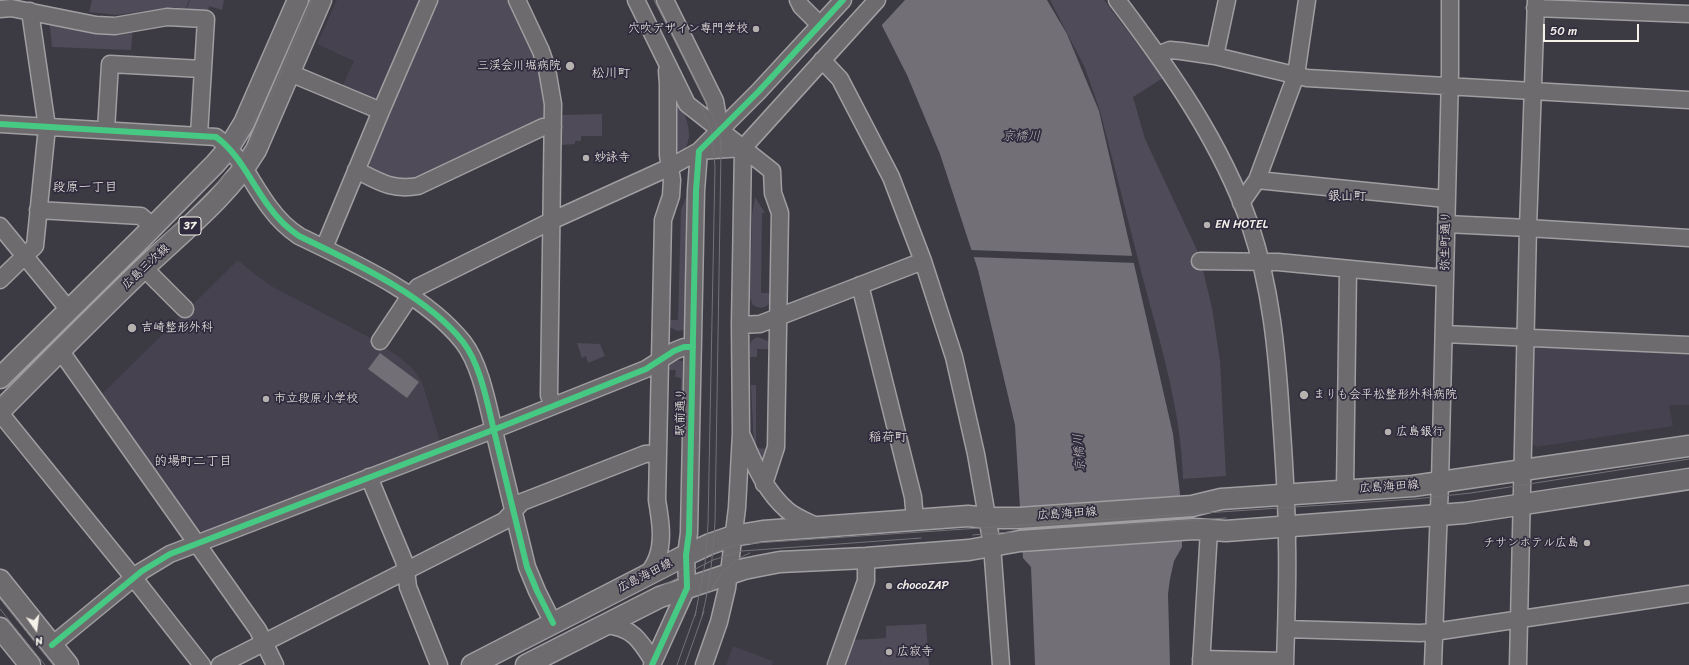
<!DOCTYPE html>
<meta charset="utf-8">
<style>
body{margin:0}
#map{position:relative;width:1689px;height:665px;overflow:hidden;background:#3c3a43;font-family:Sriracha,sans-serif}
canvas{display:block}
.north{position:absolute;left:16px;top:609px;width:40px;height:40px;-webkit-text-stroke:3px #2f2a3d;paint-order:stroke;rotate:166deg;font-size:11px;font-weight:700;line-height:16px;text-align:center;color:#f4f1e8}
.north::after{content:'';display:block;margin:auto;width:14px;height:18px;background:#f4f1e8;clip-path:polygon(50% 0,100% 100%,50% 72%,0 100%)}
.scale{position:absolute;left:1543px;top:24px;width:96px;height:18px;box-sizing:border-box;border:2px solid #f4f1e8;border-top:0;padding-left:5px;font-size:12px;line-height:14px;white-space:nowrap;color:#f4f1e8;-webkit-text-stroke:3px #2f2a3d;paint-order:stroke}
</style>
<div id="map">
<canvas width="1689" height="665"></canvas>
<div class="north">N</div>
<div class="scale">50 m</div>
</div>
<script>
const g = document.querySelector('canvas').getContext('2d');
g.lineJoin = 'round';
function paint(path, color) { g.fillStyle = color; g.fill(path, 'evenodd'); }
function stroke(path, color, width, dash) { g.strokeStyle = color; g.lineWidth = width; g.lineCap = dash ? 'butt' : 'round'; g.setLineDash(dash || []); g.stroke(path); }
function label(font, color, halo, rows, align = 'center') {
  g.font = font + ' Sriracha,"Klee One",sans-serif'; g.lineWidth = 3.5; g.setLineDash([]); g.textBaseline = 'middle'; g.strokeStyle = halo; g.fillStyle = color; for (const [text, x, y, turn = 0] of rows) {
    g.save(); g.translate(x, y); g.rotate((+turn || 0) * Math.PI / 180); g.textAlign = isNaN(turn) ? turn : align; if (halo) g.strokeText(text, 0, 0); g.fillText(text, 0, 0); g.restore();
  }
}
paint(new Path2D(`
 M 337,0 L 421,0 L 378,98 L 371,101 L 341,89 L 354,61 L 317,44 Z
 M 238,260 L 252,272 L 271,286 L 367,336 L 398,356 L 414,370 L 422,382 L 440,441 L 205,532 L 199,530 L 102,394 Z
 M 1539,345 L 1689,350 L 1689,405 L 1669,405 L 1673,426 L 1536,447 L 1530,441 L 1533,350 Z
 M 733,646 L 773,661 L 772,665 L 726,665 Z`), '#464250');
paint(new Path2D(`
 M 92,0 L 189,0 L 185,10 L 175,7 L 116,15 L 89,12 Z
 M 190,0 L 224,0 L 222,10 L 209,6 L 208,13 L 186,10 Z
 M 438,0 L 508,0 C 524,32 538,62 544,97 C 545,105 547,113 543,121 L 416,181 L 399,183 L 371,171 L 369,162 Z
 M 1050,0 L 1104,0 L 1163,78 L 1133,97 L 1145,139 L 1197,250 L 1203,270 L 1212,308 L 1220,361 L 1226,476 L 1183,479 C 1181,408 1160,343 1142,275 C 1128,220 1114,165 1100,111 L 1085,68 Z
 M 49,17 L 133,27 L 131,50 L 52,47 Z
 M 680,104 C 686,116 694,136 685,148 L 674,153 L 673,106 Z
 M 602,114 L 602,136 L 581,136 L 581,141 L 575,141 L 575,144 L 561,145 L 561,115 Z
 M 687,195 L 685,330 L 677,331 L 670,327 L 668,320 L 678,320 L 681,210 Z
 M 755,197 L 765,213 L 762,213 L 761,293 L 772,293 L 770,302 C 766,309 760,309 753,305 L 750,298 L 752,215 Z
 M 758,337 L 768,341 L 771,349 L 757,349 L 757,357 L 750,357 C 750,348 748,340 758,337 Z
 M 577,343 L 600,344 L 605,356 L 588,363 L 586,356 L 582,358 Z
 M 676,360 L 683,361 L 682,426 L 680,426 L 681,378 L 675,377 L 676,370 L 667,370 L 670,363 Z
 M 751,385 L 756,385 L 756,448 L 769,449 L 764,468 L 754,447 Z
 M 926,624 L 929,665 L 845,665 L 853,640 L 886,638 L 886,626 Z`), '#504b59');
paint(new Path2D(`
 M 869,0 L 1047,0 L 1067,34 L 1099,111 L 1173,434 L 1180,494 L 1182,543 L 1182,547 L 1174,561 L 1170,579 L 1168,594 L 1170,665 L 1035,665 L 1031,567 L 1023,558 L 1015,425 L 978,270 L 940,154 L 907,75 Z
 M 380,353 L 419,382 L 407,398 L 368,369 Z`), '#736f76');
paint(new Path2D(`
 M 867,0 L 905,0 L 880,27 Z
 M 970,250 L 1135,256 L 1137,263 L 972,257 Z`), '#3c3a43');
const minor = new Path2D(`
 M 517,0 L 541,51 L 547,69 L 553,104 L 549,395 L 553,406
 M 636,0 L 687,104 L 772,171 L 773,193 L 780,213 L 776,447 L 764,484
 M 665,0 L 715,101 L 720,129
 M 798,0 L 801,6 L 820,25
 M 1117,0 C 1170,70 1221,142 1250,225 C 1271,287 1277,352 1281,417 C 1284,459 1287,502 1287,544 C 1288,585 1286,625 1285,665
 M 1535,8 L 1689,14
 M 0,9 L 11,8 L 96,25 L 115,26 L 167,17 L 206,19 L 199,135
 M 1158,55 L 1170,50 L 1181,51 L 1215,56 L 1307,78 L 1689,100
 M 1215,56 L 1227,0
 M 822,60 L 840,79 L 891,177 L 923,261 L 954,357 L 976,454 L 992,545 L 1001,665
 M 290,73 L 381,111
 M 0,124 L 216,137 C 241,155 252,185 270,208 C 278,219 287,228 299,236 C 352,262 425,294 463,342 C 481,365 488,407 495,435 C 506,479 516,523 527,567 L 537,591 L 553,623
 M 106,130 L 110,64 L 202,69
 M 356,170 C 378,181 392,191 418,186 L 543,127 L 553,127
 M 1257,180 L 1446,199
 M 1241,203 L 1257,180 L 1296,75 L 1307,0
 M 38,210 L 141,216 L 153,227
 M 1446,224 L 1528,228 L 1689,238
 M 0,226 L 69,310
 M 324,248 L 381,111 L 429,0
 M 1200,261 L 1278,262 L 1445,278
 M 144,268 L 185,309
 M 0,280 L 35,246 L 47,127 L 30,11
 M 860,285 L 913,497 L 915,520
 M 740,325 L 760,324 L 923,261
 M 1444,334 L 1689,345
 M 380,341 L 410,296 L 418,287 L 551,221 L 670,167 L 699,151 L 743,148 L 877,0
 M 59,352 L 67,360 L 258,630 L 275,665
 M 0,413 L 133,577 L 202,665
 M 742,436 C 754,463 764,490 787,510 C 795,517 806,521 816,526
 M 369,477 L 404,561 L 406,570 L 408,587 L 439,665
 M 1345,490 L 1348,269
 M 648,575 C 651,569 655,564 657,558 C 664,541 660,518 657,500 L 663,220 L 671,196 L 672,180 L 668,155 L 668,84 L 667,71
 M 605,625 C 632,627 640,640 653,661
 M 1286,629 L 1420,633 L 1434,632 L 1689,594
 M 52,645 L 142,571 L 170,554 L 493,430 L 646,369 L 674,351 L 684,347 L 693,347
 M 1201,659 L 1285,661
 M 220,665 L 504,521 L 522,502 L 645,454 L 658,453
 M 652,665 L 687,588 L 686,555 L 689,533 L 696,191 L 699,151 L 759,91 L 843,0
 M 704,665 L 719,622 L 727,588 L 737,508 L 741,433 L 740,325 L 743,148
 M 836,665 L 866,581 L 866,558
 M 1201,665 L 1209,530
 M 1433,665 L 1440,482 L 1450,74 L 1450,0
 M 1518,665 L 1528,228 L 1536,0`);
const major = new Path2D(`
 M 0,378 L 141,239 L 215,164 L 228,149 L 244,123 L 298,0
 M 0,411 C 48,363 95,315 144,268 C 183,231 228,196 256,150 L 321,0
 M 0,580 L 68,665
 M 0,628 L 30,665
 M 472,665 L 686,555 L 710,544 L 733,536 L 763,531 L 968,516 L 988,518 L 1019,518 L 1192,506 L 1221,499 L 1413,486 L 1689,446
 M 526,665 L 660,597 L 744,569 L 759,566 L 780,562 L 866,558 L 969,550 L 1020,541 L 1194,529 L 1226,531 L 1465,513 L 1689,479`);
stroke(minor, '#9f9ea0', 19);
stroke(major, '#9f9ea0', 23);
stroke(minor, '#6e6b6e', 16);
stroke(major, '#6e6b6e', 20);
stroke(new Path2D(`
 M 654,0 L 715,121 L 720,137 L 721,151 L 715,522 C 713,554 710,585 702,616
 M 130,261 L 221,171 L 239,149 L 256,117
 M 0,399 L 239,161 L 249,144 L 260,122 L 312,0
 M 1121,525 L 1226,518
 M 973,535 L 1011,532
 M 658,588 L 713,560 L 742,551 L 921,538
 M 711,591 C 719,573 732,560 750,553
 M 0,599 L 53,665
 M 0,609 L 45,665
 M 695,616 L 705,564 L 708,524 L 715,166 L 711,129 L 700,104
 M 493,665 L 706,556 L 722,549 L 741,544 L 1414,499 L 1471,493 L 1689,459
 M 677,665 L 696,612
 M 685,665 L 704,611`), '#747276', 1);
stroke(new Path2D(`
 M 0,124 L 216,137 C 241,155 252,185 270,208 C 278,219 287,228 299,236 C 352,262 425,294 463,342 C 481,365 488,407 495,435 C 506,479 516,523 527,567 L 537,591 L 553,623
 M 52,645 L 142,571 L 170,554 L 493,430 L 646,369 L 674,351 L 684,347 L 693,347
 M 652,665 L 687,588 L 686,555 L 689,533 L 696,191 L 699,151 L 759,91 L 843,0`), '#46c982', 6);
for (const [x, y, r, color] of [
 [756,29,4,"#b4b1ae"],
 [570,66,5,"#b4b1ae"],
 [586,158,4,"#b4b1ae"],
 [1207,225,4,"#b4b1ae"],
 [132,328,5,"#b4b1ae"],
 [1304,395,5,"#b4b1ae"],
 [266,399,4,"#b4b1ae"],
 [1388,432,4,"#b4b1ae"],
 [1587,543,4,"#b4b1ae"],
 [889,586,4,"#b4b1ae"],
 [889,652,4,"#b4b1ae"]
]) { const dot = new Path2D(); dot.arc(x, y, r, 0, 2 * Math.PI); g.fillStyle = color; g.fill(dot); stroke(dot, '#2f2a3d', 1.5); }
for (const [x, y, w] of [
 [190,226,22]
]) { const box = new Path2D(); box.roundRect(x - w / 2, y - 9, w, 18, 3); g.fillStyle = '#2f2a3d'; g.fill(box); stroke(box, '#f4f1e8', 1); }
label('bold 11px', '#f4f1e8', null, [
 ["37",190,226]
]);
label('12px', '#f4f1e8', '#2f2a3d', [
 ["穴吹デザイン専門学校",748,29,"right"],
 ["三渓会川堀病院",561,66,"right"],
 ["妙詠寺",594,158],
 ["EN HOTEL",1215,225],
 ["吉崎整形外科",141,328],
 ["まりも会平松整形外科病院",1313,395],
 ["市立段原小学校",274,399],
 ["広島銀行",1396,432],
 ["チサンホテル広島",1579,543,"right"],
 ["chocoZAP",897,586],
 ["広寂寺",897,652]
], 'left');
label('12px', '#f4f1e8', '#2f2a3d', [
 ["弥生町通り",1446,241,-89],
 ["広島三次線",146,267,-43],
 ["駅前通り",681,412,-89],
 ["広島海田線",1389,487,-4],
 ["広島海田線",1067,514,-4],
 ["広島海田線",645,576,-27]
]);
label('13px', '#f4f1e8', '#2f2a3d', [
 ["松川町",611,74],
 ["段原一丁目",85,188],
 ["銀山町",1347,197],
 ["稲荷町",888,438],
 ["的場町二丁目",193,462]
]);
label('italic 13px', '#b6b2b2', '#2f2a3d', [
 ["京橋川",1021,137],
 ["京橋川",1080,453,-94]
]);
</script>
